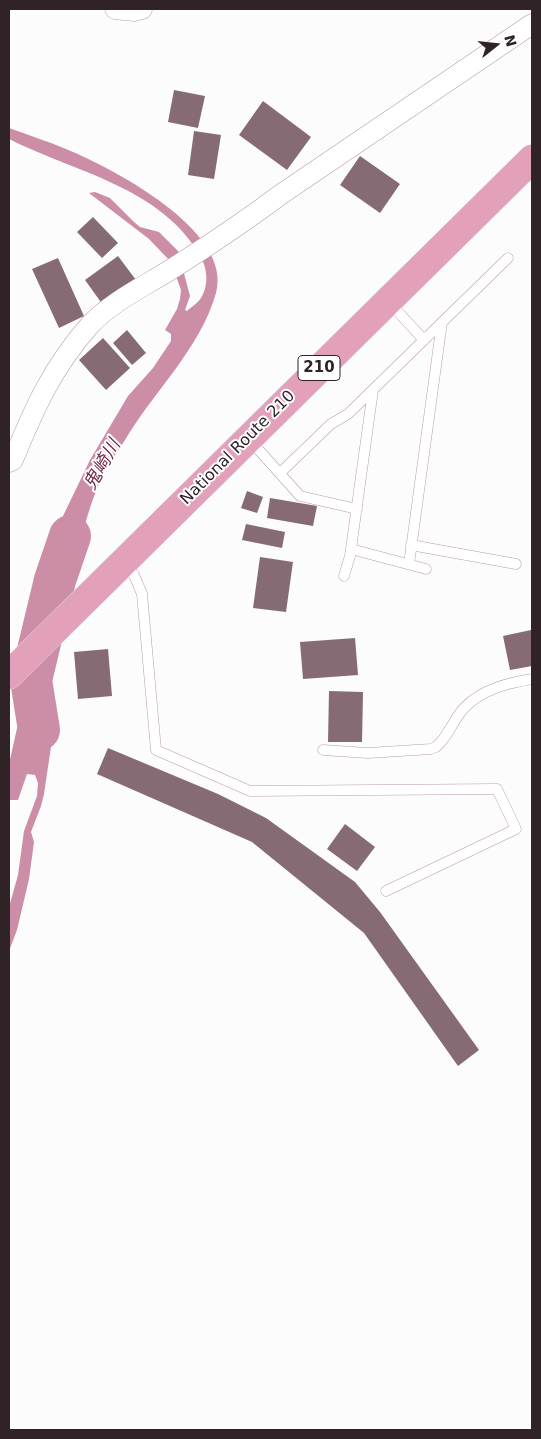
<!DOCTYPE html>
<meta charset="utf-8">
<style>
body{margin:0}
#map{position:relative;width:541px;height:1439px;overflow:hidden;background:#fcfcfc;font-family:"DejaVu Sans",sans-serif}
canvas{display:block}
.frame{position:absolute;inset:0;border:10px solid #2f2328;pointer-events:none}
.north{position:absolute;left:471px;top:20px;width:50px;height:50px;-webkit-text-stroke:4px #fff;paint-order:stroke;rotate:74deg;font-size:14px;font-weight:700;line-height:20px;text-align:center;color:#2f2328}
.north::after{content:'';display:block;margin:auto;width:18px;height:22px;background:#2f2328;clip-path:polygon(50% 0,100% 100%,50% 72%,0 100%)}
</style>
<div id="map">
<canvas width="541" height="1439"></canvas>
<div class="frame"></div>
<div class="north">N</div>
</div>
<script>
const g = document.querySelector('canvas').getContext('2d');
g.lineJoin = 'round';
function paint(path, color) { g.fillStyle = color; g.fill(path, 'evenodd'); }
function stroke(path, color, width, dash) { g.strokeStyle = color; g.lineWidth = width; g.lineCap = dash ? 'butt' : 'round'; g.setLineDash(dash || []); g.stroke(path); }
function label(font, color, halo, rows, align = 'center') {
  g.font = font + ' "DejaVu Sans","Noto Sans JP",sans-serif'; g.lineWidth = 4; g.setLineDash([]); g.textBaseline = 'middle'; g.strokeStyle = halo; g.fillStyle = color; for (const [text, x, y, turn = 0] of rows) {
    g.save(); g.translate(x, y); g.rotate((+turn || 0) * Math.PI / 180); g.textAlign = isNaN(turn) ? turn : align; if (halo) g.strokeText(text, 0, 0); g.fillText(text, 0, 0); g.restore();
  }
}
paint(new Path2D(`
 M 9,128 C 28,135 47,141 66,149 C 112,168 234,231 216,293 C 200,349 154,391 125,440 C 115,455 103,472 97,489 C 88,510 83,533 77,554 C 75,560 74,567 72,572 C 67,581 43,601 34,609 L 37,579 L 48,563 L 58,541 L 63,516 L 90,460 L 128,396 L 153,368 L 171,341 L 171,334 L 165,330 L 177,309 L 180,299 L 181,290 L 171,262 L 149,239 L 89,193 L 95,192 L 110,198 L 134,222 L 140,227 L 159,232 L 178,251 L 190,296 L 185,310 L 187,311 C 191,307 198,303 201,298 C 210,283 207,266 198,252 C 157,186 74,172 9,139 Z
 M 59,648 L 50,673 L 48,686 L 52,740 L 44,794 L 41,806 L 31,832 L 34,842 L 29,879 L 17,930 L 9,951 L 9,907 L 18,875 L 24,831 L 37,796 L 38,783 L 35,775 L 27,774 L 18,800 L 9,800 L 9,764 L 20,715 L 18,687 Z`), '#cc8da6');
stroke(new Path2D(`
 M 39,730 L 31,680 L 55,580 L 70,536`), '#cc8da6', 42);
paint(new Path2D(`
 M 174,90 L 205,96 L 198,128 L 168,122 Z
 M 263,101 L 311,137 L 287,170 L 239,135 Z
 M 194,131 L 221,135 L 214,179 L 188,175 Z
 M 360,156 L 400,184 L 380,213 L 340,185 Z
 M 93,217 L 118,243 L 102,258 L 77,232 Z
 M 118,256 L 136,280 L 103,305 L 85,280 Z
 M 58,258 L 84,316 L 59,328 L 32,269 Z
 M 127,330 L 146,353 L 132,365 L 113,343 Z
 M 103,338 L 130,368 L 106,390 L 79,360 Z
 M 247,491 L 263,497 L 257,513 L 241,508 Z
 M 270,498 L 317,506 L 313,526 L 267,518 Z
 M 246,524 L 285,532 L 282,548 L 242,540 Z
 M 260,557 L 293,562 L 286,612 L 253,608 Z
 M 531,630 L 532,639 L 532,666 L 510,670 L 503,636 Z
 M 355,638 L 358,675 L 303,679 L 300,642 Z
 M 108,649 L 112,696 L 78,699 L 74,652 Z
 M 329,691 L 363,692 L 362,742 L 328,742 Z
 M 108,748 L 218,794 L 266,818 L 355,882 L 380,912 L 479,1050 L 458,1066 L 364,933 L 252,842 L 97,774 Z
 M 345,824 L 375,847 L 357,871 L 327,849 Z`), '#866b75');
const service = new Path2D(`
 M 388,301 L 424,340
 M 249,439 L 300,496 L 357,509
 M 280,473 L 331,424 L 348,414 L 508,258
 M 411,545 L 516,564
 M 351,549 L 426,569
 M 123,562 L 134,575 L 142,594 L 156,750 L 250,791 L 497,789 L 516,829 L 386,891
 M 409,564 L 442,322
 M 344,576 L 350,556 L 373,390
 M 323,750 L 368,753 L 431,749 L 436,747 L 440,743 C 450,732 455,717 465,707 C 483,689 508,683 532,679`);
const minor = new Path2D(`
 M 115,9 L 134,11 L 142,9
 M 9,462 L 13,460 C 34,409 52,368 89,326 C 111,302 143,287 170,270 C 208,246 244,222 280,195 L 532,24`);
const trunk = new Path2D(`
 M 9,675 L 532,159`);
stroke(service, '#b99ca6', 11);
stroke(minor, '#b99ca6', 21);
stroke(trunk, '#dad7d8', 29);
stroke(service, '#fff', 10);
stroke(minor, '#fff', 20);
stroke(trunk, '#e2a0bb', 28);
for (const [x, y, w] of [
 [319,368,42]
]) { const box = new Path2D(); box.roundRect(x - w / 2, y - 12.5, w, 25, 4); g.fillStyle = '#fff'; g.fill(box); stroke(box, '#2f2328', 1); }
label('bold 15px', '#2f2328', null, [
 ["210",319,368]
]);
label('16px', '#2f2328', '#fff', [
 ["National Route 210",238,448,-45]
]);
label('italic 18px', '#73284b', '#fff', [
 ["鬼崎川",103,465,-60]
]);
</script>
